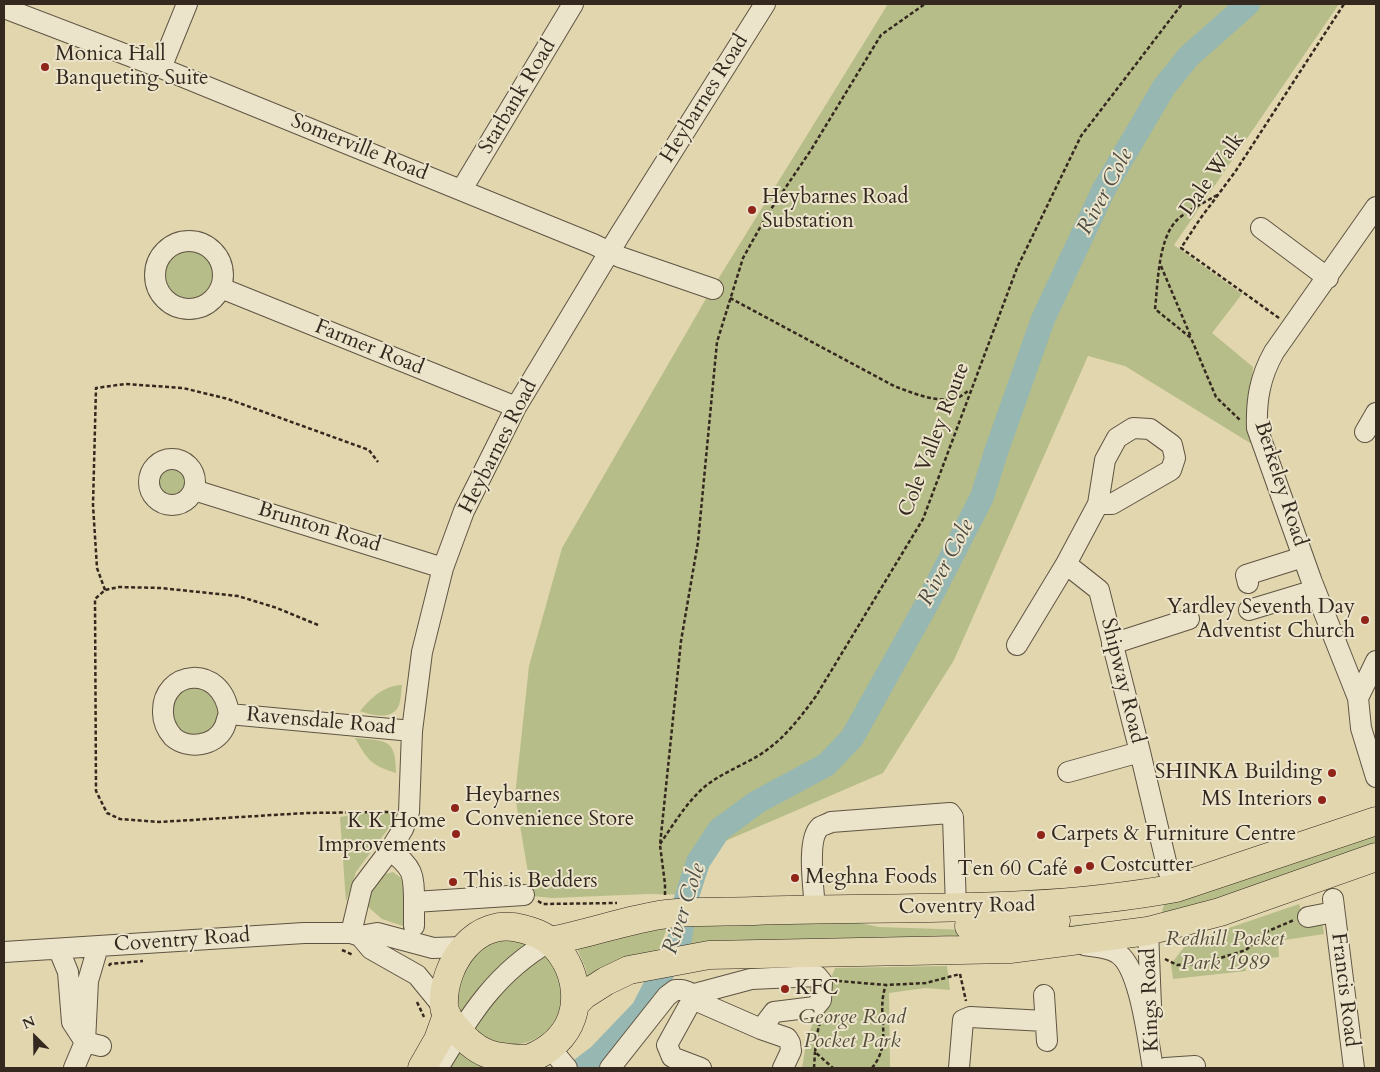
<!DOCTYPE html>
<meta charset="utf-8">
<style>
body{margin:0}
#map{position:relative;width:1380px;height:1072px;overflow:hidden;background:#e1d6ae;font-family:Cardo,serif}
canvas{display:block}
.frame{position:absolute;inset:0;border:5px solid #34281f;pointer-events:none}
.north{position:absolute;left:10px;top:1012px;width:50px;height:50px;-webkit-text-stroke:4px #ece4ca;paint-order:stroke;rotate:337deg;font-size:14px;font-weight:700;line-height:20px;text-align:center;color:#34281f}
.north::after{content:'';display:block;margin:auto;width:18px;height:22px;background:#34281f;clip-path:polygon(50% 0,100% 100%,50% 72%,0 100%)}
</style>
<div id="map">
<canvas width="1380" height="1072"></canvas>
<div class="frame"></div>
<div class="north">N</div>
</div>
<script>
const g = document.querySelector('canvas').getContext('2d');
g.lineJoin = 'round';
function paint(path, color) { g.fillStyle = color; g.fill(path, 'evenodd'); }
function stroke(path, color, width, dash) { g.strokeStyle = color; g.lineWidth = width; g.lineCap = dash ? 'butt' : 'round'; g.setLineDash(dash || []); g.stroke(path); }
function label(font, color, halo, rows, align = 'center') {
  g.font = font + ' Cardo,serif'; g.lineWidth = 4; g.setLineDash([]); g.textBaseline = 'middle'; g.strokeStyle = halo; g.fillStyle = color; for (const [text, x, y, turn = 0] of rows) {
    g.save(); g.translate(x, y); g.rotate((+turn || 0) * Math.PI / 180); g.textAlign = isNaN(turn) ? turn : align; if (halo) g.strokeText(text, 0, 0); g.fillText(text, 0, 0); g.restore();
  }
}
paint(new Path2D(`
 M 888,4 L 1339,4 L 1174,245 L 1242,294 L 1212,333 L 1253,367 L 1248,422 L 1255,446 L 1125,366 L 1088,356 L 954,660 L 883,773 L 723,842 L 714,852 L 699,895 L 648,894 L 552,898 L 532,896 L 515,796 L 529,666 L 562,548 L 707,297 Z
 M162 274a26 26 0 1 1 52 0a26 26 0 1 1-52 0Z
 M157 483a16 16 0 1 1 32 0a16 16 0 1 1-32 0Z
 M 198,683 L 222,703 L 213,732 L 193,739 L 174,729 L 171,698 Z
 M 402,685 C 401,692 401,699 399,705 C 393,721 371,715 360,711 C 372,697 383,686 402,685 Z
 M 355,738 C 386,741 396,738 396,773 C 371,765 368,761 355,738 Z
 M 377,811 L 393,812 L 391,825 L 356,872 L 346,902 L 340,817 Z
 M 1376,830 L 1376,841 L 1370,846 L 1271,884 L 1164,915 L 1162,911 L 1165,902 Z
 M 393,872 L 401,878 L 405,897 L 406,927 L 382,919 L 367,906 L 368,896 L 382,875 Z
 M 1299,904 L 1305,922 L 1322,921 L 1324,934 L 1278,941 L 1279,957 L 1245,961 L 1246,971 L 1173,979 L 1171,964 L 1188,942 Z
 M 816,921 L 855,922 L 879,927 L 1001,931 L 1122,921 L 981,943 L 687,949 L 690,926 Z
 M 668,926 L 657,954 L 588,981 L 586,969 L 576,946 Z
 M457 992a53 53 0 1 1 106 0a53 53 0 1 1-106 0Z
 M 947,966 L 950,990 L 925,988 L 889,993 L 890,1068 L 802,1068 L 807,1038 L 835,968 Z
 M 456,1047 L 483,1064 L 480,1068 L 444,1068 Z`), '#b6bd88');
stroke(new Path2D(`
 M 583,1068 L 599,1056 L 643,1010 L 680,938 L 686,899 L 698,862 L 719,830 L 757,802 L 826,765 L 852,738 L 929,600 L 982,497 L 996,452 L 1043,319 L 1104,189 L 1164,87 L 1189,56 L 1248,4`), '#96b7b2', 24);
const minor = new Path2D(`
 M 4,8 L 161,68 L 593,244 L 620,257 L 713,289
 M 161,68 L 187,4
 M 462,189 L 573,4
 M 1261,228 L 1328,278
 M155 275a34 34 0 1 1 68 0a34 34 0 1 1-68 0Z
 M 221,288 L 516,407
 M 1365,432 L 1376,413
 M149 482a23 23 0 1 1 46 0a23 23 0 1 1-46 0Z
 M 194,490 L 443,568
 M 1098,504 L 1112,504 L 1171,470 L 1175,458 L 1172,445 L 1150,429 L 1133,428 L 1117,438 L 1105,460 L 1098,504 L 1066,564 L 1099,590 L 1140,752 L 1168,870 L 1176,888
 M 1248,583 L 1246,575 L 1303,557
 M 1249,610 L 1315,590
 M 1112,644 L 1189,619
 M 1017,645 L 1066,564
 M 1376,661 L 1358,698 L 1361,728 L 1376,777
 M 1358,698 L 1312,582 L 1257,428 C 1256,400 1260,377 1274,352 L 1376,207
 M 229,714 C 227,718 226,724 224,728 C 215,746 188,750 173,737 C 167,730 163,721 163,713 C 161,670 222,662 229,714 L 412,731
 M 1068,772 L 1140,752
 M 390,850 C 413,868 414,873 414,902 L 524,895
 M 1333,899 L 1354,1068
 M 414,902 L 414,926
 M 815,909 C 814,891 806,839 820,827 C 823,825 828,824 831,822 L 950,813 L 953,817 L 956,908
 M 1308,917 L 1334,912
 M 1148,931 L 1151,1006
 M 351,933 L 362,887 L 390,850 L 403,829 L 409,812 L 412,731 L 422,652 L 443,568 L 464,511 L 516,407 L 619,236 L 765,4
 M 360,936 L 371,949 L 417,975 L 444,1008
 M 1084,945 C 1094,947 1108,947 1117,953 C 1140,966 1148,1042 1153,1068
 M 59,950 L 68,972 L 72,1022 L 85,1042 L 88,981 L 98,947
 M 4,952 L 304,933 L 351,933 L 360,936 L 377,933 L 433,948 L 464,947
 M 691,995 L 751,979 L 817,976 L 822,982 L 821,1000 L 815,1007 L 774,1012 L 761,1029
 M 1044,995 L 1047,1041
 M 693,998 L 667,1045 L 672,1057 L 701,1068
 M 550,1048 L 567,1068
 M 74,1068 L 85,1042 L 101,1046
 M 438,1068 C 470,1015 495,973 550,941
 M 610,1068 L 667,996 L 675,990 L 682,990 L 688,992 L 697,1001 L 761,1029 L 787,1038 L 790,1043 L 791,1051 L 783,1068
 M 959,1068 L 963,1020 L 970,1017 L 1045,1021
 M 1165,1068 L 1195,1066`);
const highway = new Path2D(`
 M 969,926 L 1012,926 L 1056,921
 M 550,941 C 590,934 627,919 667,914 C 696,911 725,912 754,911 C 895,906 1036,914 1176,888 L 1376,821
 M 576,1003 L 584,995 L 606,981 L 629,970 L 709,955 L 1010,949 L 1148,931 L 1220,912 L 1376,857
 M 422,1068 L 438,1040 L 447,1015
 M 506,1068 C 520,1062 538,1057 550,1047 C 585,1021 581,973 553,944 C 544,935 534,932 523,929 C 476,915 442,964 444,1006 C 444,1013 450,1021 454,1026 C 477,1055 492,1058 527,1059`);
stroke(minor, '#5f5443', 22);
stroke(highway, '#34281f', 29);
stroke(new Path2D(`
 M 1217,195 C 1206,202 1186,211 1177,220 C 1158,239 1158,283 1155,309 L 1191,338 L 1216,397 L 1240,420
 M 1161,266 L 1191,337
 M 730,298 L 894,386 C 913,393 933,402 954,399 C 959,398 964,394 968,391
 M 1279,318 L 1181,248 L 1200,219 L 1235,172 L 1344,4
 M 105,590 L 97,568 L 93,505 L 96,388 L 125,384 L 183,388 L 228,399 L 369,450 L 378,462
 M 318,625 L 277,608 L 238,596 L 160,588 L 119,587 L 105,590 L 95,599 L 96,791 L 107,813 L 120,819 L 159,822 L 306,813 L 392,812
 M 660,844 C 673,825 685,805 702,789 C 719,774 742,766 761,754 C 784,739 800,718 816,696 L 923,519 L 1017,268 L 1081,136 L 1182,4
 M 665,895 L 665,884 L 660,845 L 681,641 L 698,542 L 717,342 L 743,258 L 767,215 L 811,150 L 881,35 L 925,4
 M 538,901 L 543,904 L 617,903
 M 342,950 L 353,955
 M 1165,959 L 1177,965 L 1194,964 L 1211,961 L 1246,950 L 1266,932 L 1294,920
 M 109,966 L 110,964 L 143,961
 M 960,974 L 966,1001
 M 838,981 L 886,985 L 926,983 L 960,974
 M 417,1002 L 424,1017
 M 820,1022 L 818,1030 L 815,1052 L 833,1068
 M 814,1068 L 815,1052
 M 872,1068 C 894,1041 875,1014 886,985`), '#34281f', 2.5, [4, 2.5]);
stroke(minor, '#ece4ca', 20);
stroke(highway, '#e1d6ae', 28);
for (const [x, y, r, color] of [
 [45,67,5,"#8f2418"],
 [752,210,5,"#8f2418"],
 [1365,620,5,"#8f2418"],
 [1332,773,5,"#8f2418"],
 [1322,800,5,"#8f2418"],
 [455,808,5,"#8f2418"],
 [456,834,5,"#8f2418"],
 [1041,835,5,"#8f2418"],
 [1090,866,5,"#8f2418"],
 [1078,870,5,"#8f2418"],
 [795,878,5,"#8f2418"],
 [453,882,5,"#8f2418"],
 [785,989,5,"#8f2418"]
]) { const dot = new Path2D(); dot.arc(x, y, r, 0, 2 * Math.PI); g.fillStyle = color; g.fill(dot); stroke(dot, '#ece4ca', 2); }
label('21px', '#34281f', '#ece4ca', [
 ["Monica Hall",55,55],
 ["Banqueting Suite",55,79],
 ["Heybarnes Road",762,198],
 ["Substation",762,222],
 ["Yardley Seventh Day",1355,608,"right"],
 ["Adventist Church",1355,632,"right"],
 ["SHINKA Building",1322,773,"right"],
 ["Heybarnes",465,796],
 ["Convenience Store",465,820],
 ["MS Interiors",1312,800,"right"],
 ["K K Home",446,822,"right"],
 ["Improvements",446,846,"right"],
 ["Carpets & Furniture Centre",1051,835],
 ["Costcutter",1100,866],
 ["Ten 60 Café",1068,870,"right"],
 ["Meghna Foods",805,878],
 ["This is Bedders",463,882],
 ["KFC",795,989]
], 'left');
label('21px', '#34281f', '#ece4ca', [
 ["Starbank Road",518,97,-59],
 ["Heybarnes Road",705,99,-58],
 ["Somerville Road",359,148,22],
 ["Dale Walk",1213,175,-55],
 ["Farmer Road",369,348,22],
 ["Cole Valley Route",935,440,-69],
 ["Heybarnes Road",499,447,-63],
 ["Berkeley Road",1280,484,72],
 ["Brunton Road",319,528,17],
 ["Shipway Road",1122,681,76],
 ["Ravensdale Road",321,722,5],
 ["Coventry Road",967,907,-1],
 ["Coventry Road",182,941,-4],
 ["Francis Road",1344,990,83],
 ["Kings Road",1151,1000,-92]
]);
label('italic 21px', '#544d39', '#ece4ca', [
 ["Redhill Pocket",1225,940],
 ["Park 1989",1225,964],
 ["George Road",852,1018],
 ["Pocket Park",852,1042]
]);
label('italic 22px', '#4c4c44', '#ece4ca', [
 ["River Cole",1106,192,-62],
 ["River Cole",947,563,-62],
 ["River Cole",685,909,-72]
]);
</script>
